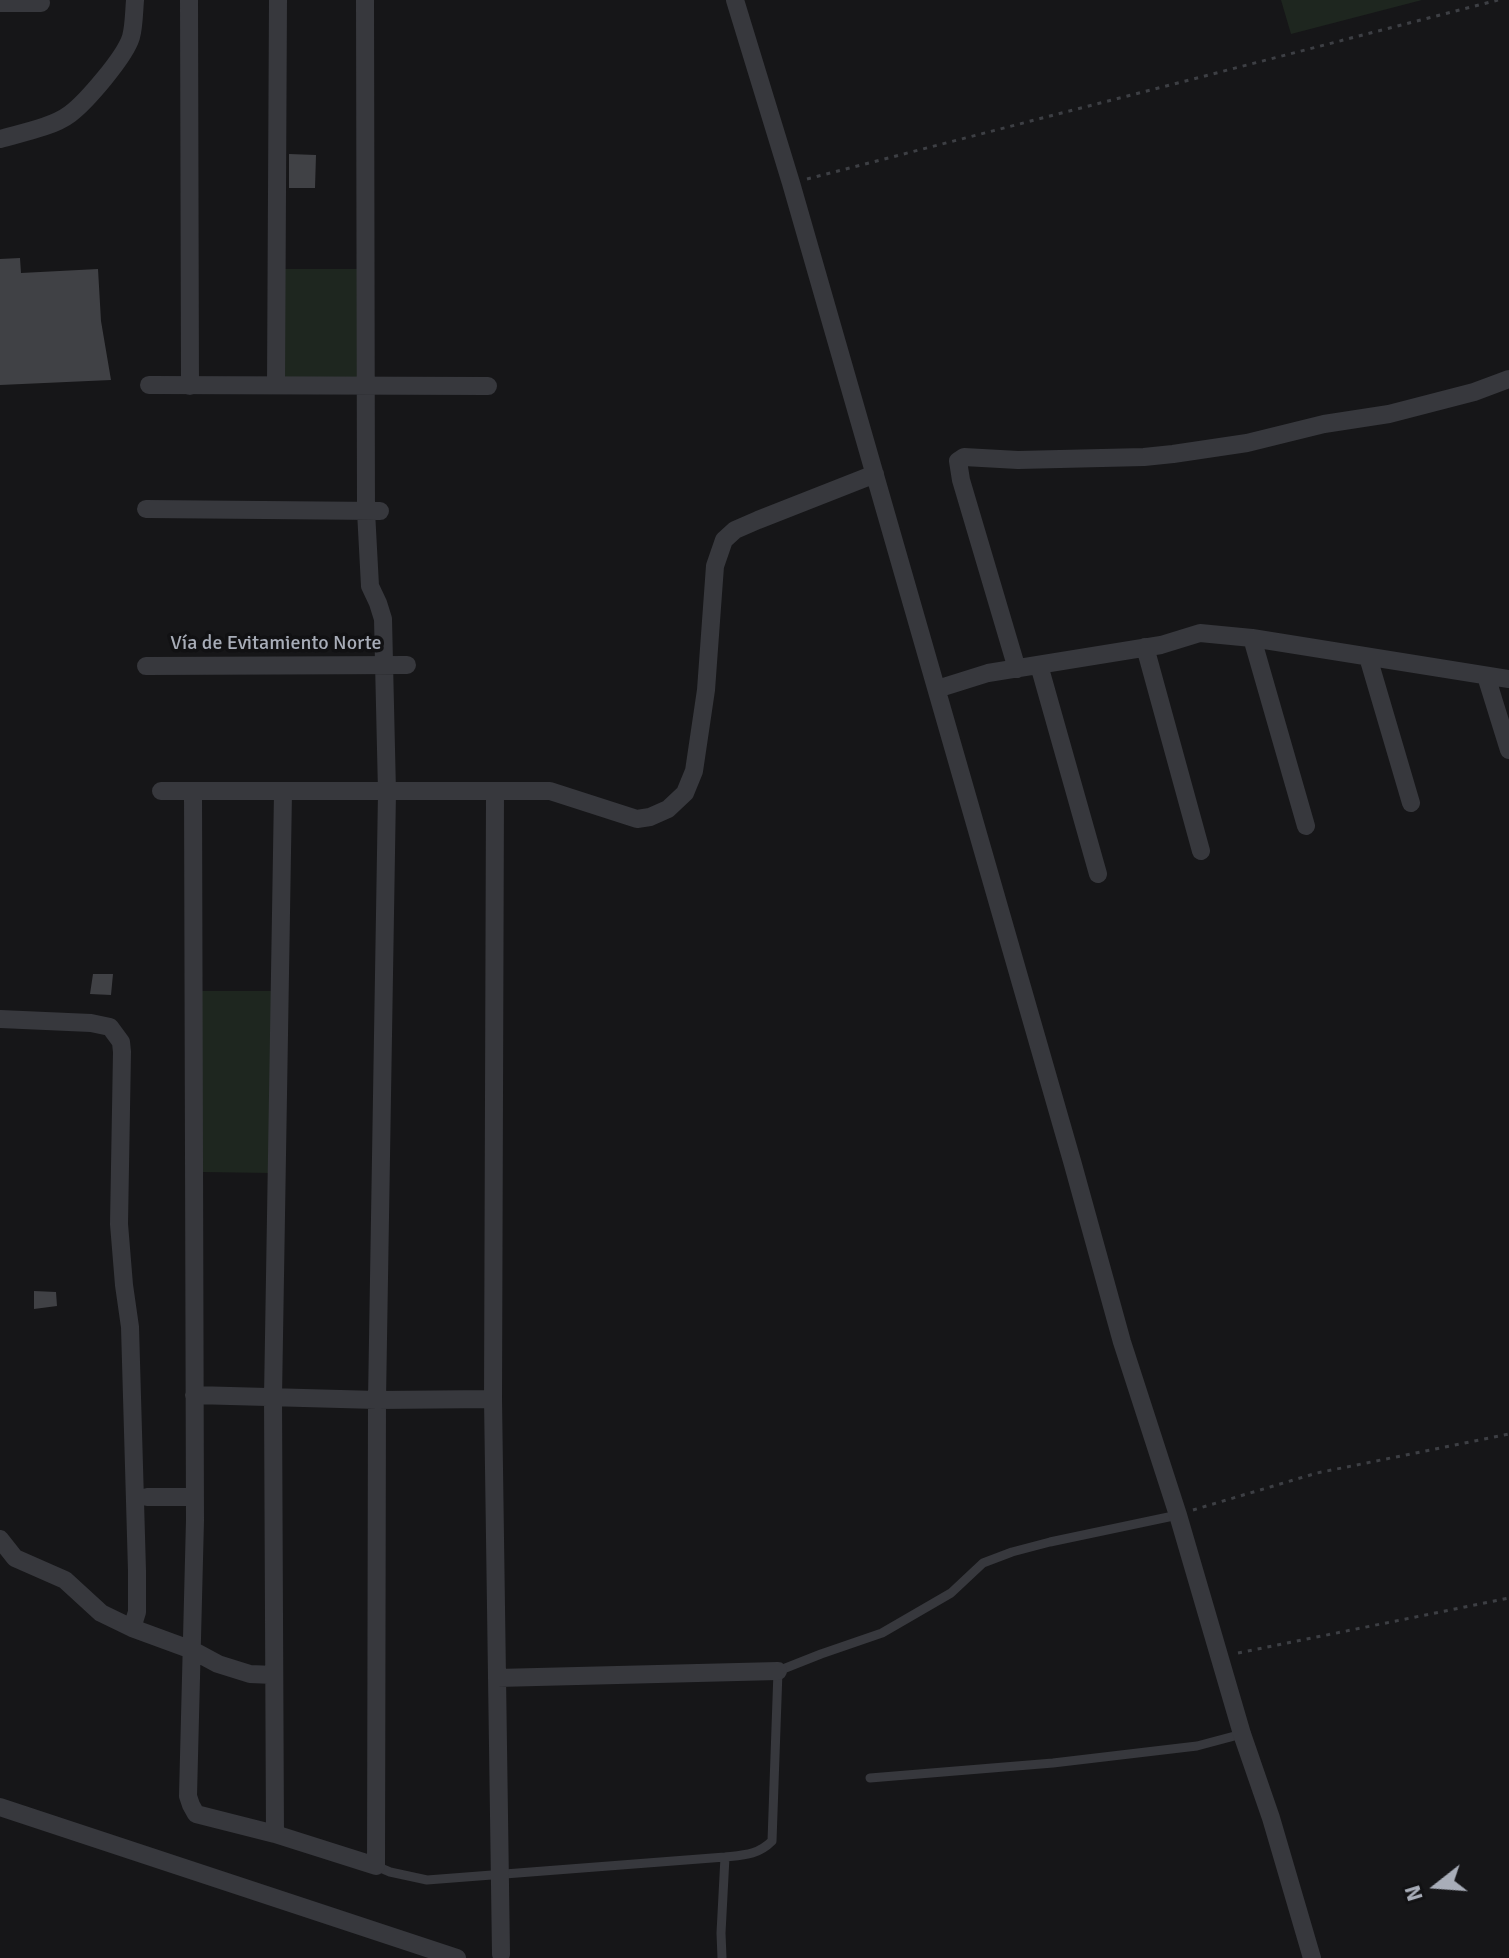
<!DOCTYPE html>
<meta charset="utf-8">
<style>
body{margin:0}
#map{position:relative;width:1509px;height:1958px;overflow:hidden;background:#161618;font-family:Signika,sans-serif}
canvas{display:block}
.north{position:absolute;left:1397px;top:1846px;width:80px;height:80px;-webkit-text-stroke:6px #111113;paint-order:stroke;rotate:253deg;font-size:22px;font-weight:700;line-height:32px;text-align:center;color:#a8adb8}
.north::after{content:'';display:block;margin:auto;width:28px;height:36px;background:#a8adb8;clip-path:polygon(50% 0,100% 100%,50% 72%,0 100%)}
</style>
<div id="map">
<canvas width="1509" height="1958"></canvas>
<div class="north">N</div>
</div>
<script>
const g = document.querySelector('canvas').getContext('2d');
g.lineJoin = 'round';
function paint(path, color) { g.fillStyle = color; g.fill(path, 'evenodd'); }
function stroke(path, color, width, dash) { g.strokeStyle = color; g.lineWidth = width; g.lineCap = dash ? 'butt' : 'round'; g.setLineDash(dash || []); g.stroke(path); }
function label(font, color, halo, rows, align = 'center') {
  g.font = font + ' Signika,sans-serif'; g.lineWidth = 7; g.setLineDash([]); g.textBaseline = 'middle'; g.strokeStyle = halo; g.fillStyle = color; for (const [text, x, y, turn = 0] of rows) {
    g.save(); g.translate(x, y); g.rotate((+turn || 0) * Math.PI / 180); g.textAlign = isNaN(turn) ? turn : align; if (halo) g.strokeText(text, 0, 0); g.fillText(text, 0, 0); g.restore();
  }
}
paint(new Path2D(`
 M 1281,0 L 1422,0 L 1291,34 Z
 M 283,269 L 360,269 L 361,378 L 284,379 Z
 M 200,991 L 273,991 L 272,1173 L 201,1172 Z`), '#1e261f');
paint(new Path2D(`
 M 289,154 L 316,155 L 315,188 L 289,188 Z
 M 20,258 L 21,273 L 98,269 L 101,321 L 111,380 L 0,385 L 0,259 Z
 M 93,974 L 113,974 L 111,995 L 90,994 Z
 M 34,1291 L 56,1292 L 57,1306 L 34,1309 Z`), '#404145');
stroke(new Path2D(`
 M 807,179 L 1498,0
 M 1193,1510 L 1317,1473 L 1509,1434
 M 1238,1653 L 1509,1598`), '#3d3f44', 3, [4, 6]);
stroke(new Path2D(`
 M 870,1778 L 1053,1763 L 1197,1746 L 1242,1734
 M 376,1866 L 390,1872 L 427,1880 L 725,1857 C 744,1855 758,1855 772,1841 L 778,1671 L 821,1654 L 882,1633 L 951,1593 L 983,1563 L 1012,1552 L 1050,1542 L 1178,1515
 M 722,1958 L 721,1933 L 725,1857`), '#37383d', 9);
stroke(new Path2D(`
 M 189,0 L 190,386
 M 735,0 L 791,183 L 1072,1161 L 1122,1342 L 1178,1515 L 1242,1734 L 1271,1818 L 1312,1958
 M 0,3 L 41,3
 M 0,139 C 21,133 53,127 70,114 C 86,102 125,57 131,37 C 134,26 134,12 135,0
 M 149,385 L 488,386
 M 276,385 L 278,0
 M 146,509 L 380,511
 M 1252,638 L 1306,826
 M 1145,647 L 1201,851
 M 1368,657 L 1411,803
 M 1039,665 L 1098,874
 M 146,666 L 407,665
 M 1017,669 L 961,480 L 958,461 L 964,457 L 1018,460 L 1144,457 L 1173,454 L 1247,443 L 1324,424 L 1389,414 L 1474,392 L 1509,379
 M 1486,676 L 1509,750
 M 937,689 L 988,673 L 1161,645 L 1200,633 L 1252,638 L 1509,679
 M 161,791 L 550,791 L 637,819 L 650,817 L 668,809 L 685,793 L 694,771 L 706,690 L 715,566 L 724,540 L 735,530 L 758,520 L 875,474
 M 193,791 L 195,1520 L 188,1796 L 191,1805 L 196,1814 L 275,1834 L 376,1866 L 377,1400 L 387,792 L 383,619 L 378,603 L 370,586 L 366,511 L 365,0
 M 495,792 L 493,1399 L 501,1954
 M 0,1019 L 91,1023 L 110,1027 L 121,1042 L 122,1052 L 119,1224 L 124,1285 L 130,1327 L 137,1571 L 137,1612 L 132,1628
 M 194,1395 L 377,1400 L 493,1399
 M 147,1497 L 195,1497
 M 0,1539 L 15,1558 L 65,1580 L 101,1613 L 132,1628 L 192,1650 L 218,1664 L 250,1674 L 274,1675
 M 497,1678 L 778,1671
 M 0,1807 L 457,1958
 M 275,1834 L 273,1397 L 283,792`), '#37383d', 18);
label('20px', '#a8adb8', '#111113', [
 ["Vía de Evitamiento Norte",276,644]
]);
</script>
